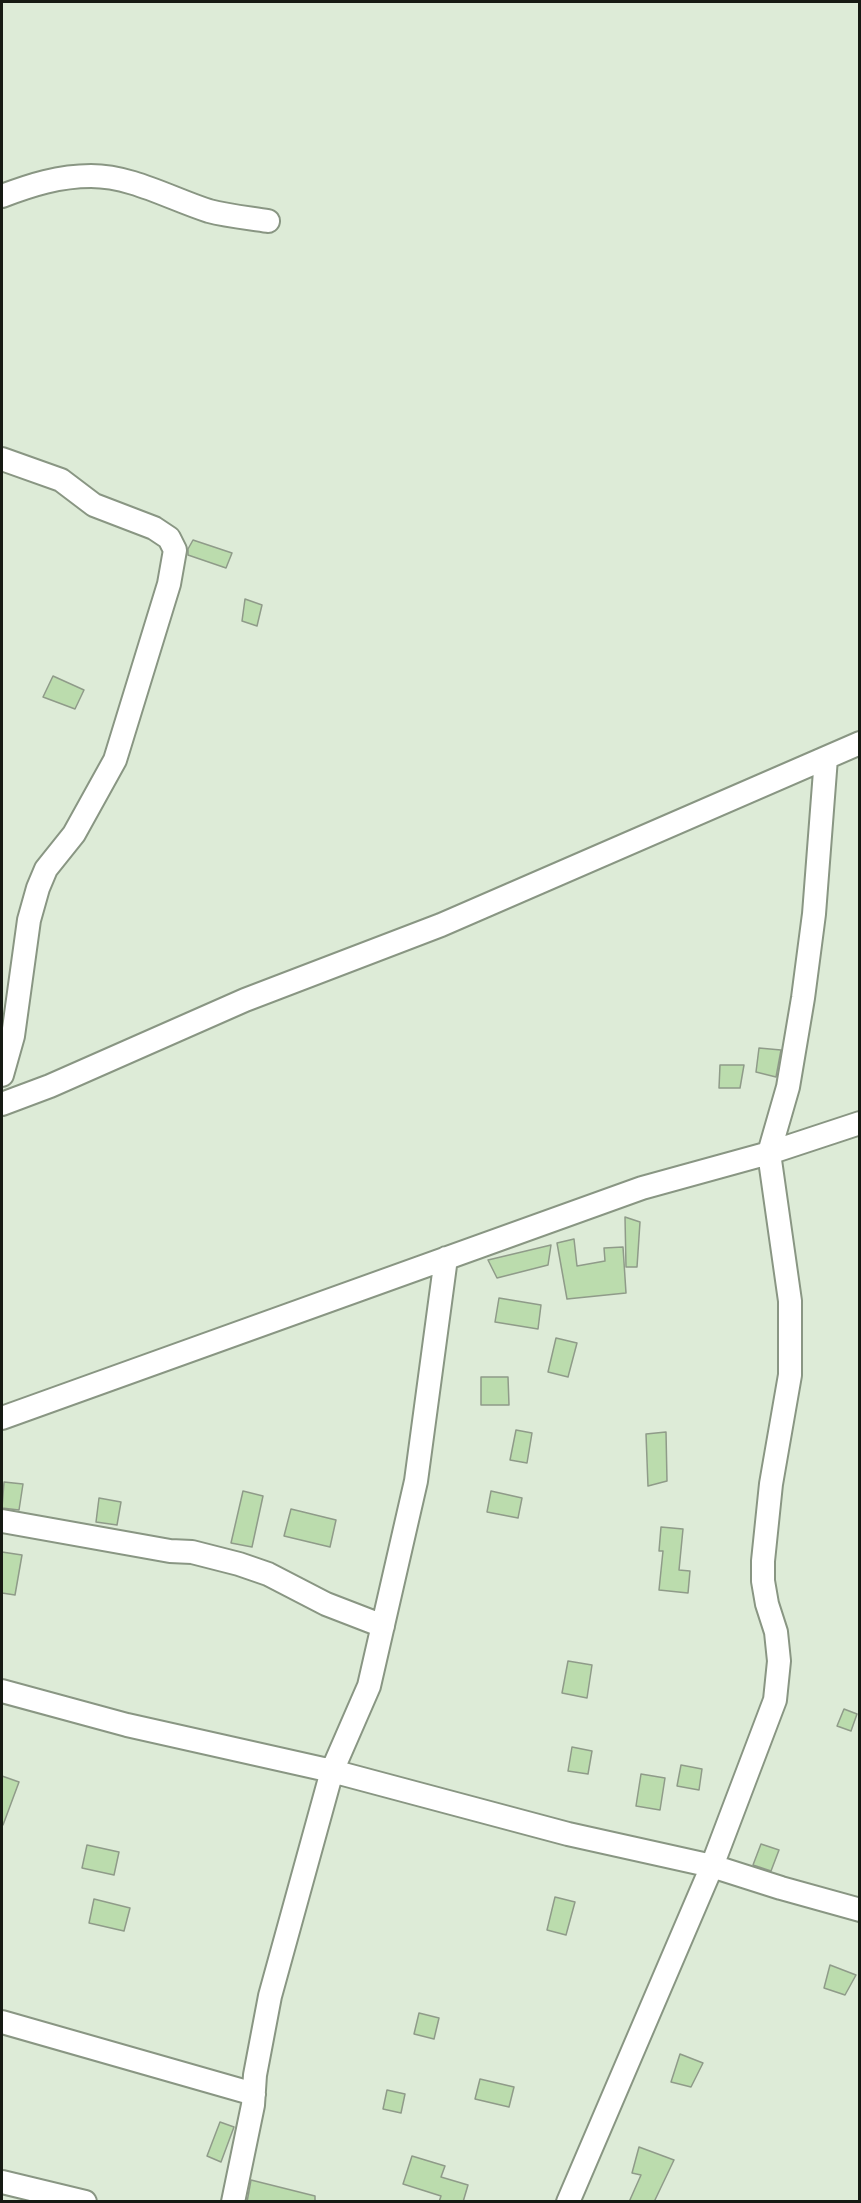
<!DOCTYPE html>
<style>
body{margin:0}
#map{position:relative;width:861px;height:2203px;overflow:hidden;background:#ddebd7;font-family:"Asap Condensed",sans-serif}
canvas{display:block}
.frame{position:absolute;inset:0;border:3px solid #161a13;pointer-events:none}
</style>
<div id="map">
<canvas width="861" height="2203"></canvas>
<div class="frame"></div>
</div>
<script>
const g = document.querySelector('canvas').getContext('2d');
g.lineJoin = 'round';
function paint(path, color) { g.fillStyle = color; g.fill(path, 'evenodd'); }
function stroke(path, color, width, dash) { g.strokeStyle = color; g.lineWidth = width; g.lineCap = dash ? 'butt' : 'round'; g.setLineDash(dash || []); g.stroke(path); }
const building = new Path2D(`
 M 193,540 L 232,553 L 226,568 L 188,555 L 188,549 Z
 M 245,599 L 262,605 L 257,626 L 242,621 Z
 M 53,676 L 84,690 L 75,709 L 43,697 Z
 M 759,1048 L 781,1050 L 776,1077 L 756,1072 Z
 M 720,1065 L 744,1065 L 740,1088 L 719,1088 Z
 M 625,1217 L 640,1222 L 637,1267 L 626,1267 Z
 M 574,1239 L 577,1266 L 605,1261 L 604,1248 L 623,1247 L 626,1293 L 567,1299 L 557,1243 Z
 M 551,1245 L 548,1265 L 497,1278 L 488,1260 Z
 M 499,1298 L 541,1305 L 538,1329 L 495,1322 Z
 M 556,1338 L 577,1343 L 568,1377 L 548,1372 Z
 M 481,1377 L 508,1377 L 509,1405 L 481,1405 Z
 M 516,1430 L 532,1433 L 527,1463 L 510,1460 Z
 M 666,1432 L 667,1481 L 648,1486 L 646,1434 Z
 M 4,1482 L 23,1484 L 19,1510 L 2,1508 Z
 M 243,1491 L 263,1496 L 252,1547 L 231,1543 Z
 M 491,1491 L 522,1498 L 518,1518 L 487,1512 Z
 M 99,1498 L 121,1502 L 117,1525 L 96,1522 Z
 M 291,1509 L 336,1520 L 330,1547 L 284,1536 Z
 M 661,1527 L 683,1529 L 679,1570 L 690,1571 L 688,1593 L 659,1590 L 663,1551 L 659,1551 Z
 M 2,1552 L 22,1555 L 15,1595 L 2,1593 Z
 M 568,1661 L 592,1665 L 587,1698 L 562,1693 Z
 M 844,1709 L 857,1714 L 851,1731 L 837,1726 Z
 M 572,1747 L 592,1751 L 588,1774 L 568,1771 Z
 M 681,1765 L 702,1769 L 699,1790 L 677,1786 Z
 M 641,1774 L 665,1778 L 660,1810 L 636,1806 Z
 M 2,1776 L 19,1782 L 3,1825 L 2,1825 Z
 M 761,1844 L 779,1850 L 771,1871 L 753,1865 Z
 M 87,1845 L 119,1852 L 114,1875 L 82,1868 Z
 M 555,1897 L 575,1902 L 566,1935 L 547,1930 Z
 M 94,1899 L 130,1908 L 124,1931 L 89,1923 Z
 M 830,1965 L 856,1975 L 845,1995 L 824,1988 Z
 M 419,2013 L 439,2018 L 434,2039 L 414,2034 Z
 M 680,2054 L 703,2063 L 691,2087 L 671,2082 Z
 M 480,2079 L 514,2087 L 509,2107 L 475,2099 Z
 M 387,2090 L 405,2094 L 401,2113 L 383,2109 Z
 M 220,2122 L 234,2127 L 221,2162 L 207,2156 Z
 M 639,2147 L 674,2160 L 654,2202 L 629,2202 L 641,2175 L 632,2173 Z
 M 412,2156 L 445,2166 L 441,2177 L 468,2185 L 463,2202 L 439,2202 L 441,2196 L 403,2184 Z
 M 251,2180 L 315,2196 L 315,2202 L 247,2202 Z`);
paint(building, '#bbdcad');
stroke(building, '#8f9b89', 1.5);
const minor = new Path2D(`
 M 2,196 C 31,185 59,176 91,176 C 132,176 171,199 209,211 C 228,216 249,218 268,221
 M 2,459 L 61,480 L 94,505 L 154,528 L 169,538 L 175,550 L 169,584 L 115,760 L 74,834 L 46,869 L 38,888 L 29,920 L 13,1036 L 2,1075
 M 2,1104 L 50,1086 L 245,1000 L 441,925 L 860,743
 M 2,1418 L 642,1188 L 769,1153 L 860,1123
 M 2,1521 L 170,1551 L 192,1552 L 239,1564 L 268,1574 L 326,1604 L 383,1626
 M 2,1691 L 127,1725 L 332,1771 L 568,1834 L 712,1866 L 781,1888 L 860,1910
 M 2,2022 L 254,2094
 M 2,2182 L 85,2202
 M 233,2202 L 253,2105 L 255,2075 L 270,1996 L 332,1771 L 369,1686 L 416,1481 L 446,1258
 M 568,2202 L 712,1866 L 775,1700 L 779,1661 L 776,1632 L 767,1604 L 763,1581 L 763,1561 L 771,1484 L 790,1375 L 790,1301 L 769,1153 L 788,1087 L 803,998 L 814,914 L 826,758`);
stroke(minor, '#899683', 26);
stroke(minor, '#fff', 22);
</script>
